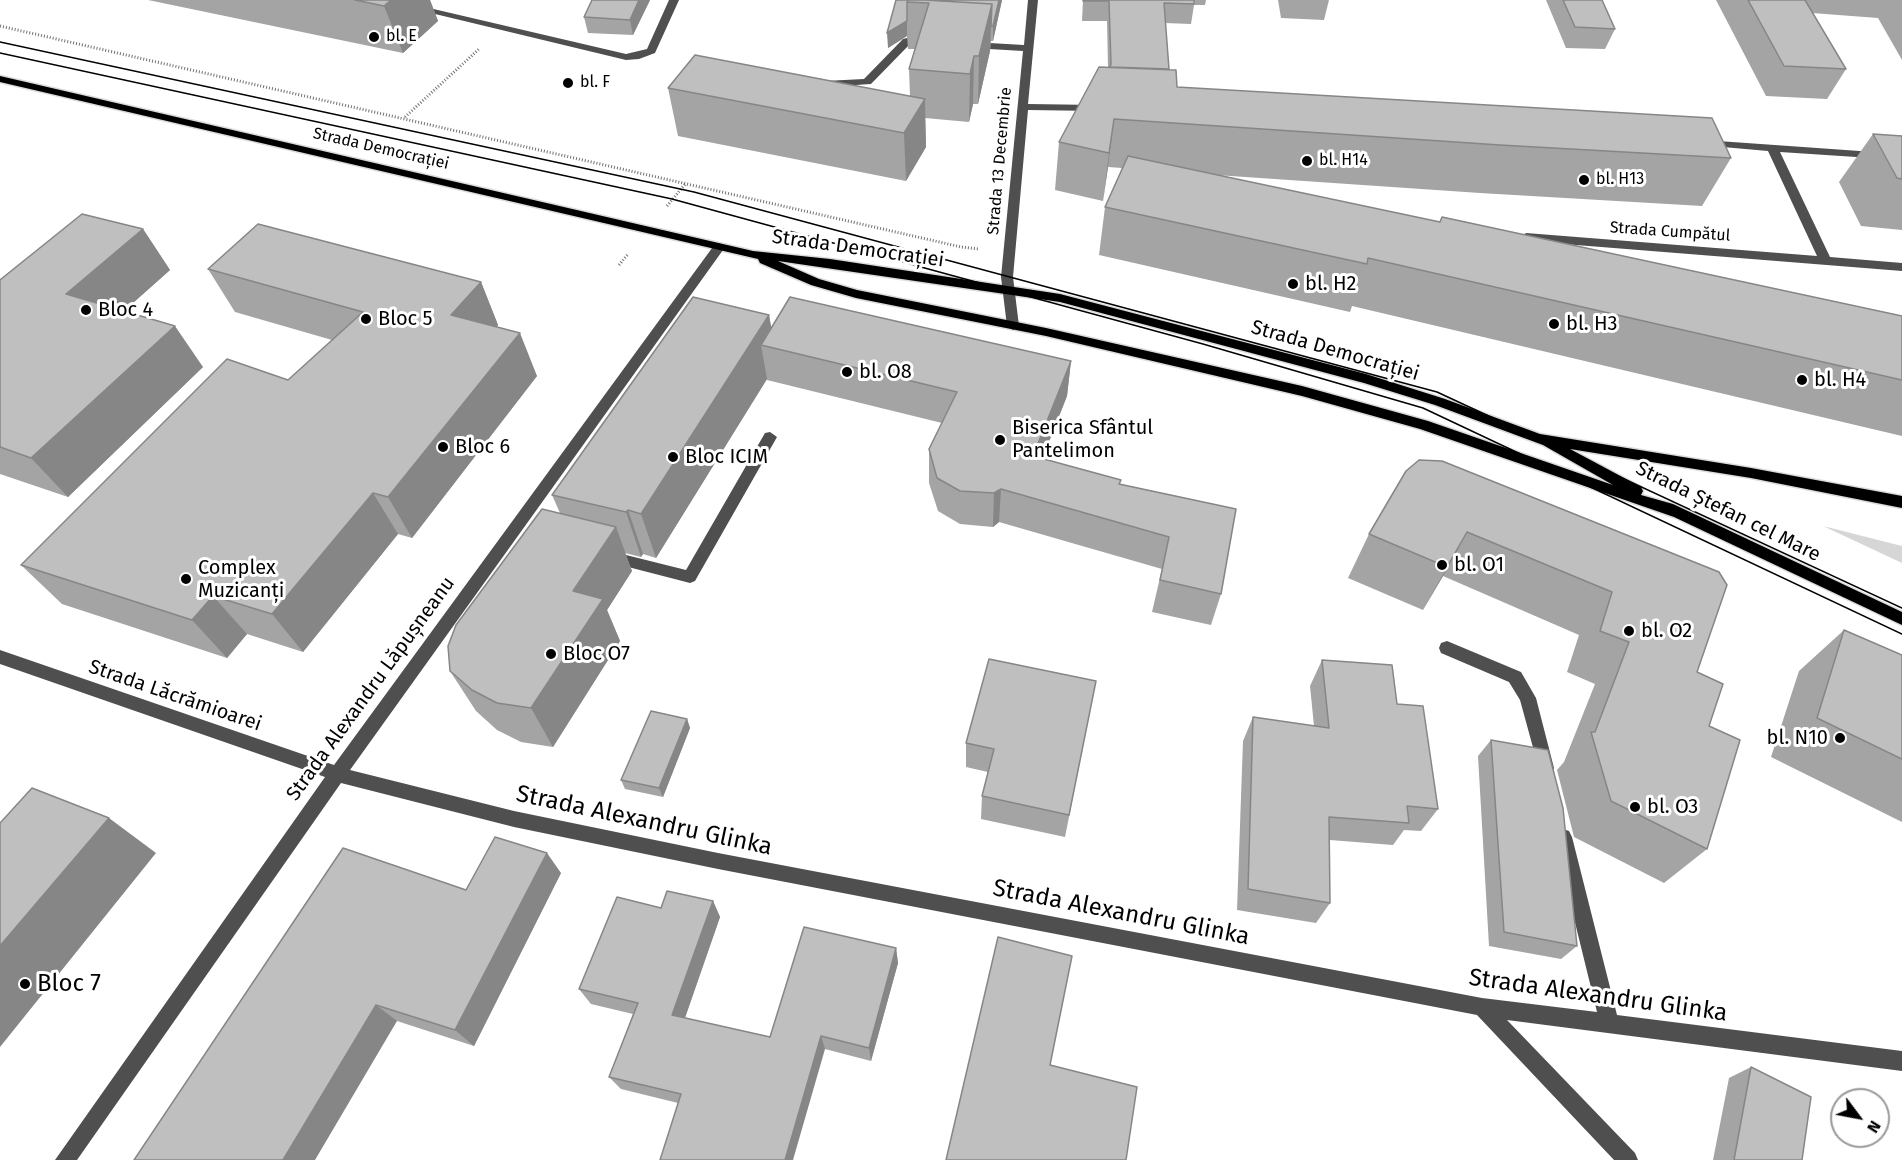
<!DOCTYPE html>
<meta charset="utf-8">
<style>
body{margin:0}
#map{position:relative;width:1902px;height:1160px;overflow:hidden;background:#fff;font-family:"Fira Sans",sans-serif}
canvas{display:block}
.north{position:absolute;left:1830px;top:1088px;width:60px;height:60px;box-sizing:border-box;background:#fff;border:2px solid #999;border-radius:50%;rotate:122deg;font-size:16px;font-weight:700;line-height:24px;text-align:center;color:#000}
.north::after{content:'';display:block;margin:auto;width:21px;height:27px;background:#000;clip-path:polygon(50% 0,100% 100%,50% 72%,0 100%)}
</style>
<div id="map">
<canvas width="1902" height="1160"></canvas>
<div class="north">N</div>
</div>
<script>
const g = document.querySelector('canvas').getContext('2d');
g.lineJoin = 'round';
function paint(path, color) { g.fillStyle = color; g.fill(path, 'evenodd'); }
function stroke(path, color, width, dash) { g.strokeStyle = color; g.lineWidth = width; g.lineCap = dash ? 'butt' : 'round'; g.setLineDash(dash || []); g.stroke(path); }
function label(font, color, halo, rows, align = 'center') {
  g.font = font + ' "Fira Sans",sans-serif'; g.lineWidth = 6; g.setLineDash([]); g.textBaseline = 'middle'; g.strokeStyle = halo; g.fillStyle = color; for (const [text, x, y, turn = 0] of rows) {
    g.save(); g.translate(x, y); g.rotate((+turn || 0) * Math.PI / 180); g.textAlign = isNaN(turn) ? turn : align; if (halo) g.strokeText(text, 0, 0); g.fillText(text, 0, 0); g.restore();
  }
}
paint(new Path2D(`
 M 1823,526 L 1902,546 L 1902,563 Z`), '#d6d6d6');
const major = new Path2D(`
 M 0,76 L 753,251 L 830,259 L 1060,294 L 1366,374 L 1445,399 L 1540,434 L 1751,468 L 1902,496 L 1902,508 L 1751,478 L 1570,449 L 1641,487 L 1643,491 L 1641,495 L 1673,504 L 1902,612 L 1902,625 L 1674,517 L 1420,429 L 1302,396 L 1046,336 L 856,298 L 811,285 L 760,263 L 758,259 L 0,82 ZM 778,261 L 1060,302 L 1364,383 L 1435,405 L 1543,445 L 1613,485 L 1428,421 L 1302,386 L 1046,328 L 857,290 L 819,279 Z`);
stroke(major, '#dbdbdb', 3);
stroke(new Path2D(`
 M 0,26 L 961,247 L 979,249
 M 405,117 L 479,49
 M 667,206 L 686,183
 M 619,265 L 628,254`), '#717171', 3, [1, 2]);
paint(new Path2D(`
 M 377,0 L 395,0 L 626,54 L 647,49 L 669,0 L 679,0 L 655,53 L 639,59 L 626,60 Z
 M 1028,0 L 1038,0 L 1028,104 L 1097,105 L 1102,108 L 1097,111 L 1028,110 L 1013,277 L 1019,326 L 1013,330 L 1007,326 L 1001,277 L 1023,51 L 972,48 L 967,45 L 972,42 L 1024,45 Z
 M 907,38 L 927,39 L 932,42 L 927,45 L 910,44 L 871,84 L 825,87 L 820,84 L 825,81 L 864,79 L 903,39 Z
 M 1704,140 L 1902,154 L 1902,160 L 1780,152 L 1830,257 L 1902,263 L 1902,271 L 1526,241 L 1520,237 L 1526,233 L 1817,256 L 1768,151 L 1700,145 L 1698,143 Z
 M 719,243 L 725,247 L 723,250 L 350,770 L 514,811 L 718,853 L 1482,998 L 1597,1012 L 1554,837 L 1557,831 L 1563,829 L 1569,831 L 1572,837 L 1617,1015 L 1902,1051 L 1902,1071 L 1507,1020 L 1635,1153 L 1638,1160 L 1614,1160 L 1477,1015 L 718,869 L 514,827 L 341,783 L 77,1160 L 55,1160 L 325,777 L 0,664 L 0,650 L 334,765 L 715,244 Z
 M 770,432 L 777,437 L 695,581 L 690,583 L 605,561 L 603,557 L 605,553 L 610,551 L 686,570 L 765,433 Z
 M 1447,641 L 1521,672 L 1536,698 L 1554,768 L 1552,773 L 1546,776 L 1540,773 L 1520,700 L 1509,682 L 1441,653 L 1439,648 L 1441,643 Z`), '#4f4f4f');
paint(major, '#000');
stroke(new Path2D(`
 M 0,42 L 694,192 L 1437,392 L 1902,608
 M 0,53 L 672,199 L 1203,344 L 1423,408 L 1902,634`), '#000', 1.5);
paint(new Path2D(`
 M 148,0 L 430,0 L 438,21 L 403,53 Z
 M 650,0 L 633,35 L 588,33 L 584,17 Z
 M 896,0 L 1002,0 L 993,41 L 991,41 L 990,51 L 978,104 L 973,104 L 969,122 L 925,118 L 926,147 L 906,181 L 678,136 L 668,88 L 910,96 L 909,69 L 915,49 L 908,49 L 907,36 L 888,48 Z
 M 1083,0 L 1206,0 L 1205,5 L 1194,5 L 1191,24 L 1165,23 L 1169,69 L 1177,87 L 1731,158 L 1702,206 L 1480,193 L 1216,175 L 1439,222 L 1442,217 L 1902,316 L 1902,436 L 1352,306 L 1350,312 L 1099,255 L 1105,207 L 1122,168 L 1108,167 L 1103,201 L 1055,190 L 1059,142 L 1108,67 L 1107,21 L 1082,21 Z
 M 1278,0 L 1329,0 L 1324,20 L 1281,18 Z
 M 1546,0 L 1602,0 L 1615,29 L 1605,49 L 1566,48 Z
 M 1716,0 L 1902,0 L 1902,60 L 1878,18 L 1812,13 L 1846,69 L 1827,99 L 1766,96 Z
 M 1873,134 L 1902,136 L 1902,230 L 1861,226 L 1839,182 Z
 M 143,229 L 170,270 L 124,311 L 203,367 L 68,497 L 0,474 L 0,280 Z
 M 208,269 L 481,282 L 498,325 L 497,327 L 537,376 L 412,538 L 398,534 L 303,652 L 247,634 L 227,658 L 62,604 L 21,565 L 288,380 L 332,340 L 235,312 Z
 M 769,315 L 771,328 L 1071,361 L 1067,396 L 1042,459 L 1121,480 L 1120,484 L 1236,509 L 1221,594 L 1211,625 L 1152,612 L 1162,569 L 999,522 L 993,527 L 960,524 L 938,511 L 929,483 L 929,449 L 942,423 L 767,380 L 767,379 L 656,558 L 643,554 L 641,557 L 625,553 L 632,571 L 607,610 L 620,641 L 553,747 L 521,742 L 497,730 L 476,711 L 450,671 L 560,513 L 552,495 Z
 M 1406,471 L 1719,572 L 1697,672 L 1709,726 L 1707,849 L 1664,883 L 1574,837 L 1557,770 L 1564,762 L 1595,684 L 1567,672 L 1579,635 L 1443,576 L 1423,610 L 1348,578 L 1369,534 Z
 M 1844,630 L 1902,655 L 1902,822 L 1771,757 L 1799,671 Z
 M 1322,660 L 1397,704 L 1438,809 L 1421,831 L 1404,830 L 1393,845 L 1330,840 L 1330,903 L 1316,923 L 1237,910 L 1243,741 L 1253,717 L 1314,726 L 1310,686 Z
 M 1096,681 L 1065,837 L 981,819 L 982,796 L 988,772 L 966,767 L 966,743 Z
 M 687,719 L 690,728 L 663,797 L 625,789 L 621,780 Z
 M 1491,740 L 1577,946 L 1561,959 L 1489,946 L 1478,756 Z
 M 561,873 L 474,1046 L 397,1021 L 134,1160 L 466,890 Z
 M 713,901 L 720,917 L 685,1018 L 770,1037 L 896,948 L 898,963 L 871,1061 L 825,1049 L 678,1103 L 621,1089 L 609,1077 L 633,1014 L 591,1004 L 579,989 L 661,908 Z
 M 1751,1067 L 1802,1160 L 1713,1160 L 1729,1078 Z`), '#a4a4a4');
paint(new Path2D(`
 M 391,0 L 430,0 L 438,21 L 403,53 L 384,6 Z
 M 639,0 L 650,0 L 633,35 L 630,20 Z
 M 999,0 L 1002,0 L 993,41 L 993,26 Z
 M 992,4 L 990,51 L 978,104 L 979,56 Z
 M 907,21 L 907,36 L 888,48 L 887,33 Z
 M 974,56 L 973,104 L 969,122 L 970,74 Z
 M 925,99 L 926,147 L 906,181 L 904,133 Z
 M 1114,119 L 1108,167 L 1103,201 L 1109,153 Z
 M 143,229 L 170,270 L 97,335 L 66,294 Z
 M 481,282 L 498,325 L 470,358 L 451,315 Z
 M 769,315 L 775,348 L 761,345 L 767,379 L 656,558 L 641,514 Z
 M 175,326 L 203,367 L 68,497 L 31,458 Z
 M 520,333 L 537,376 L 412,538 L 388,497 Z
 M 1071,361 L 1067,396 L 1030,490 L 1033,456 Z
 M 1001,489 L 999,522 L 993,527 L 994,493 Z
 M 373,493 L 398,534 L 303,652 L 272,614 Z
 M 628,510 L 643,554 L 641,557 L 626,512 Z
 M 616,527 L 632,571 L 607,610 L 620,641 L 553,747 L 531,708 L 573,591 Z
 M 1467,532 L 1443,576 L 1423,610 L 1447,567 Z
 M 213,596 L 247,634 L 227,658 L 192,620 Z
 M 687,719 L 690,728 L 663,797 L 659,788 Z
 M 109,818 L 156,853 L 0,1047 L 0,946 Z
 M 547,853 L 561,873 L 474,1046 L 455,1030 Z
 M 713,901 L 720,917 L 681,1029 L 672,1015 Z
 M 896,948 L 898,963 L 871,1061 L 869,1048 Z
 M 376,1005 L 397,1021 L 315,1160 L 283,1160 Z
 M 821,1036 L 825,1049 L 793,1160 L 785,1160 Z`), '#868686');
const building = new Path2D(`
 M 355,0 L 391,0 L 384,6 Z
 M 592,0 L 639,0 L 630,20 L 584,17 Z
 M 896,0 L 909,0 L 907,2 L 907,21 L 887,33 Z
 M 909,0 L 925,0 L 992,4 L 979,56 L 974,56 L 970,74 L 909,69 L 929,3 L 907,2 Z
 M 925,0 L 999,0 L 993,26 L 991,26 L 992,4 Z
 M 1083,0 L 1194,0 L 1194,4 L 1164,3 L 1169,69 L 1110,67 L 1111,64 L 1109,1 L 1083,1 Z
 M 1563,0 L 1602,0 L 1615,29 L 1575,27 Z
 M 1748,0 L 1805,0 L 1846,69 L 1784,66 Z
 M 695,55 L 925,99 L 904,133 L 668,88 Z
 M 1099,67 L 1176,70 L 1177,87 L 1712,118 L 1731,158 L 1500,145 L 1114,119 L 1109,153 L 1059,142 Z
 M 1873,134 L 1902,136 L 1902,179 L 1897,178 Z
 M 1128,156 L 1440,222 L 1442,217 L 1902,316 L 1902,380 L 1368,258 L 1367,264 L 1105,207 Z
 M 82,214 L 143,229 L 66,294 L 175,326 L 31,458 L 0,447 L 0,280 Z
 M 258,224 L 481,282 L 451,315 L 520,333 L 388,497 L 373,493 L 272,614 L 213,596 L 192,620 L 21,565 L 227,359 L 288,380 L 363,312 L 208,269 Z
 M 693,297 L 769,315 L 641,514 L 628,510 L 626,512 L 552,495 Z
 M 790,297 L 1071,361 L 1033,456 L 1121,480 L 1119,484 L 1236,509 L 1221,594 L 1160,580 L 1169,537 L 1001,489 L 994,493 L 960,491 L 937,478 L 929,449 L 957,392 L 761,345 Z
 M 1419,460 L 1442,461 L 1719,572 L 1727,585 L 1697,672 L 1723,684 L 1709,726 L 1740,740 L 1707,849 L 1611,801 L 1591,732 L 1595,732 L 1629,642 L 1600,631 L 1612,592 L 1467,532 L 1447,567 L 1369,534 L 1406,471 Z
 M 542,509 L 616,527 L 573,591 L 603,599 L 531,708 L 497,703 L 472,690 L 450,671 L 448,646 L 456,625 Z
 M 1844,630 L 1902,655 L 1902,759 L 1817,718 Z
 M 989,659 L 1096,681 L 1069,815 L 982,796 L 994,749 L 966,743 Z
 M 1322,660 L 1392,665 L 1397,704 L 1423,706 L 1438,809 L 1407,806 L 1409,823 L 1329,817 L 1330,903 L 1248,889 L 1253,717 L 1329,728 Z
 M 651,711 L 687,719 L 659,788 L 621,780 Z
 M 1491,740 L 1548,750 L 1563,808 L 1577,946 L 1504,932 Z
 M 32,788 L 109,818 L 0,946 L 0,823 Z
 M 495,837 L 547,853 L 455,1030 L 376,1005 L 283,1160 L 134,1160 L 343,848 L 466,890 Z
 M 667,891 L 713,901 L 672,1015 L 770,1037 L 804,927 L 896,948 L 869,1048 L 821,1036 L 785,1160 L 660,1160 L 681,1094 L 609,1077 L 638,1003 L 579,989 L 617,897 L 661,908 Z
 M 998,937 L 1072,956 L 1050,1065 L 1137,1087 L 1126,1160 L 946,1160 Z
 M 1751,1067 L 1811,1097 L 1802,1160 L 1734,1160 Z`);
paint(building, '#bfbfbf');
stroke(building, '#868686', 1.5);
for (const [x, y, r, color] of [
 [374,37,6,"#000"],
 [568,83,6,"#000"],
 [1307,161,6,"#000"],
 [1584,180,6,"#000"],
 [1293,284,6,"#000"],
 [86,310,6,"#000"],
 [366,319,6,"#000"],
 [1554,324,6,"#000"],
 [847,372,6,"#000"],
 [1802,380,6,"#000"],
 [1000,440,6,"#000"],
 [443,447,6,"#000"],
 [673,457,6,"#000"],
 [1442,565,6,"#000"],
 [186,579,6,"#000"],
 [1629,631,6,"#000"],
 [551,654,6,"#000"],
 [1840,738,6,"#000"],
 [1635,807,6,"#000"],
 [25,984,6,"#000"]
]) { const dot = new Path2D(); dot.arc(x, y, r, 0, 2 * Math.PI); g.fillStyle = color; g.fill(dot); stroke(dot, '#fff', 2); }
label('16px', '#000', '#fff', [
 ["bl. E",386,37],
 ["bl. F",580,83],
 ["bl. H14",1319,161],
 ["bl. H13",1596,180]
], 'left');
label('16px', '#000', '#fff', [
 ["Strada Democrației",381,149,13],
 ["Strada 13 Decembrie",1000,161,-85],
 ["Strada Cumpătul",1670,232,4]
]);
label('20px', '#000', '#fff', [
 ["Strada Democrației",858,249,8],
 ["Strada Democrației",1335,351,16],
 ["Strada Ștefan cel Mare",1728,512,26],
 ["Strada Alexandru Lăpușneanu",371,689,-54],
 ["Strada Lăcrămioarei",175,696,19]
]);
label('20px', '#000', '#fff', [
 ["bl. H2",1305,284],
 ["Bloc 4",98,310],
 ["Bloc 5",378,319],
 ["bl. H3",1566,324],
 ["bl. O8",859,372],
 ["bl. H4",1814,380],
 ["Biserica Sfântul",1012,428],
 ["Pantelimon",1012,451],
 ["Bloc 6",455,447],
 ["Bloc ICIM",685,457],
 ["bl. O1",1454,565],
 ["Complex",198,568],
 ["Muzicanți",198,591],
 ["bl. O2",1641,631],
 ["Bloc O7",563,654],
 ["bl. N10",1828,738,"right"],
 ["bl. O3",1647,807]
], 'left');
label('24px', '#000', '#fff', [
 ["Strada Alexandru Glinka",644,821,12],
 ["Strada Alexandru Glinka",1121,913,11],
 ["Strada Alexandru Glinka",1598,996,8]
]);
label('24px', '#000', '#fff', [
 ["Bloc 7",37,984]
], 'left');
</script>
